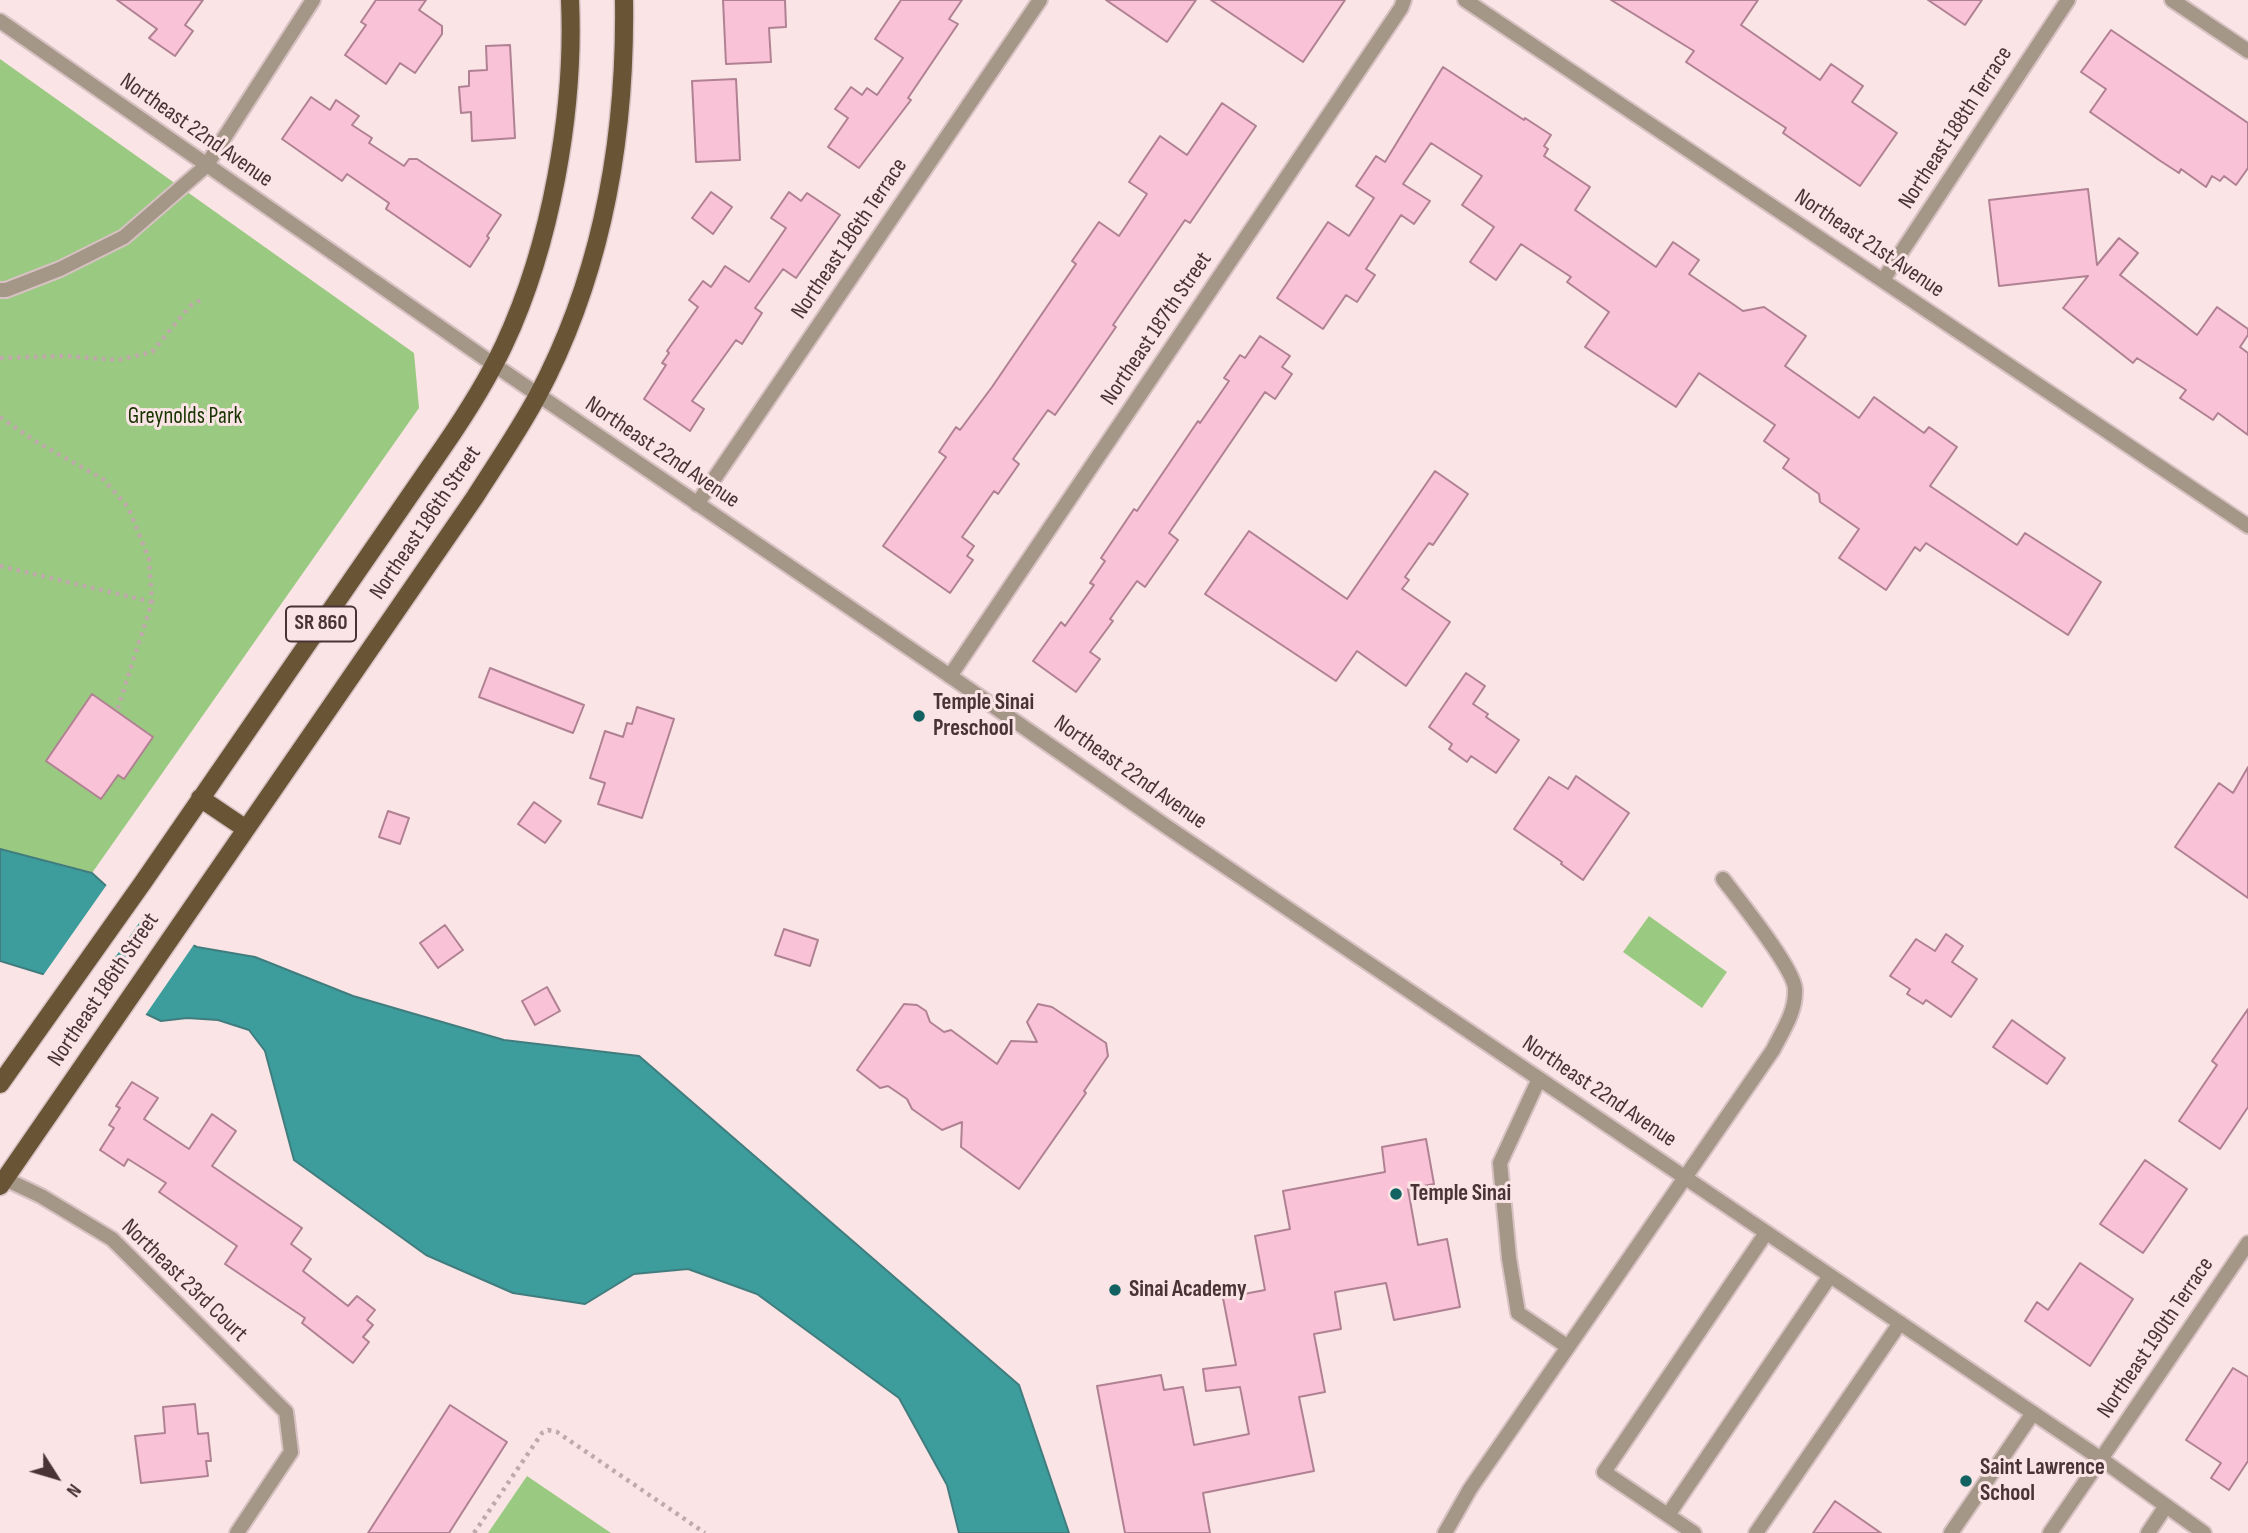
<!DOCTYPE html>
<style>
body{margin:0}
#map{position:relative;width:2248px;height:1533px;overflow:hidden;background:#fae4e5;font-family:"Sofia Sans Condensed",sans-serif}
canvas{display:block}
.north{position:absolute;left:21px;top:1442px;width:70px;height:70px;-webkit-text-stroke:5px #fae4e5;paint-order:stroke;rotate:127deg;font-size:19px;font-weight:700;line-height:28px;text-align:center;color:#493335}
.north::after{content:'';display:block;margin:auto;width:24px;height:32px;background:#493335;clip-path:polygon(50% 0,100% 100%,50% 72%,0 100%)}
</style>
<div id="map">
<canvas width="2248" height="1533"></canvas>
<div class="north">N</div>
</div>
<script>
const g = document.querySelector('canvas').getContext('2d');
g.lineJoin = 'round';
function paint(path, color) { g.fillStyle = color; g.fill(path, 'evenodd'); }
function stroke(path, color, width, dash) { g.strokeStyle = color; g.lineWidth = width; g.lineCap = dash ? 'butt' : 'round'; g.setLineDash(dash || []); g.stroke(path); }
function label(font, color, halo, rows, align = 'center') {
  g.font = font + ' "Sofia Sans Condensed",sans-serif'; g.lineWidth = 6; g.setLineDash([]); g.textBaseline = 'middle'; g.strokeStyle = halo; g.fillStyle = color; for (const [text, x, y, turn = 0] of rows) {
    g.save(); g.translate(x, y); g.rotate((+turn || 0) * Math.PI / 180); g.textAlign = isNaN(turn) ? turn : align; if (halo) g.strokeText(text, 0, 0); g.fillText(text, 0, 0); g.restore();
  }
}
paint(new Path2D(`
 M 0,59 L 414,353 L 419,408 L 92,873 L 0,849 Z
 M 1649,916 L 1727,972 L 1702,1008 L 1623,952 Z
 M 527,1476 L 611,1533 L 488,1533 Z`), '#9ac981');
const water = new Path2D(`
 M 0,849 L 92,873 L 150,926 L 197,947 L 255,957 L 353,996 L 504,1040 L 639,1056 L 1019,1385 L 1069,1533 L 959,1533 L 947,1485 L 899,1398 L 757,1294 L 688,1269 L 634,1274 L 585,1304 L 513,1293 L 426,1255 L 294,1160 L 265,1051 L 249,1030 L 218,1020 L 187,1018 L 161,1021 L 98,991 L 0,961 Z`);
paint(water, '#3d9d9d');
stroke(water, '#417d7e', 2);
paint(new Path2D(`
 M 108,883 L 144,916 L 90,993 L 42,977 Z
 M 151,922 L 195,943 L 144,1017 L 100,996 Z`), '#fae4e5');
const building = new Path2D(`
 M 117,0 L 203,0 L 185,25 L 193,31 L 175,56 L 149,38 L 157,29 Z
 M 376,0 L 426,0 L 419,10 L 442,26 L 442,34 L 415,73 L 400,63 L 386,84 L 345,55 L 366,25 L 361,22 Z
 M 723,0 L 785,0 L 786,27 L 769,28 L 771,62 L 726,64 Z
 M 901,0 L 962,0 L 949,19 L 958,24 L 908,98 L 911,100 L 859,168 L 828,147 L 848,118 L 835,109 L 851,87 L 862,95 L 867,88 L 877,95 L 903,58 L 875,39 Z
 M 1106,0 L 1196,0 L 1167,42 Z
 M 1211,0 L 1345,0 L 1303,62 Z
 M 1611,0 L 1758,0 L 1741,25 L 1820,80 L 1831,64 L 1863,86 L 1852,102 L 1897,133 L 1860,186 L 1783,133 L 1786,128 L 1686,62 L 1694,51 Z
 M 1928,0 L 1982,0 L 1965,25 Z
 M 2111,30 L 2248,123 L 2248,168 L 2236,185 L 2224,176 L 2220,181 L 2212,176 L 2206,187 L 2181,169 L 2179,173 L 2159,160 L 2090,112 L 2106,89 L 2081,72 Z
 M 510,45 L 515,138 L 472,141 L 471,112 L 461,113 L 459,87 L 469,86 L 469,71 L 487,70 L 486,46 Z
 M 1443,67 L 1524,120 L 1525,118 L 1551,135 L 1544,146 L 1548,149 L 1544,156 L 1590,187 L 1575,210 L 1656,267 L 1673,242 L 1699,260 L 1689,274 L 1743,311 L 1764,307 L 1806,336 L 1785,366 L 1859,418 L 1874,397 L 1924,433 L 1929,427 L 1957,447 L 1930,486 L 2017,545 L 2025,533 L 2101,582 L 2068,635 L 1926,543 L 1920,551 L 1915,547 L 1886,590 L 1839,558 L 1859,529 L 1820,502 L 1819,494 L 1783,468 L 1789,459 L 1764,441 L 1775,425 L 1699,373 L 1676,407 L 1585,347 L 1609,312 L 1567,282 L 1571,277 L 1521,244 L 1496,280 L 1470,262 L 1494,227 L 1462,205 L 1482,176 L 1431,143 L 1403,184 L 1430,201 L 1414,224 L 1401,215 L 1366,269 L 1375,275 L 1357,302 L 1346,295 L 1323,329 L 1277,298 L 1328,222 L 1349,236 L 1374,198 L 1356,186 L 1376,156 L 1385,162 Z
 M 736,79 L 740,160 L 696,162 L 692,81 Z
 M 311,97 L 330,110 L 336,100 L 359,116 L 352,125 L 372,138 L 369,143 L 404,166 L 409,159 L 417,159 L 501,215 L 487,236 L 489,238 L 470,267 L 386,209 L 389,203 L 347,174 L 342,181 L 282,139 Z
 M 1222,103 L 1256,126 L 1190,223 L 1185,220 L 1113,325 L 1116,327 L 1074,388 L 1055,415 L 1048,410 L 1013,459 L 1019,464 L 998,494 L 994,491 L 962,537 L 974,546 L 967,556 L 973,560 L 950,593 L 883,546 L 946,457 L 939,452 L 956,427 L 960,430 L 992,387 L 1076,264 L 1072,261 L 1099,222 L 1119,236 L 1147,194 L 1129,182 L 1160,136 L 1187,155 Z
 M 2088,189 L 2097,265 L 2119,238 L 2138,253 L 2120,275 L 2197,335 L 2217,307 L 2248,329 L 2248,335 L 2240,347 L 2248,353 L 2248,435 L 2218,413 L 2213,420 L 2180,398 L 2186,390 L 2137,358 L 2133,363 L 2063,308 L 2088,276 L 1999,286 L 1989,200 Z
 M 711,192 L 732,207 L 713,234 L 692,218 Z
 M 789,192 L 801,201 L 807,193 L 840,215 L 796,278 L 783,269 L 755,308 L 762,313 L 742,344 L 736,340 L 692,401 L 704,409 L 690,431 L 644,399 L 666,365 L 662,363 L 669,353 L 667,351 L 698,307 L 689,300 L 703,281 L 711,287 L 725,266 L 749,282 L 786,228 L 771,218 Z
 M 1260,336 L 1290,356 L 1282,367 L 1292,374 L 1275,399 L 1265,392 L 1169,533 L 1178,540 L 1145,587 L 1137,581 L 1110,619 L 1113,621 L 1090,652 L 1100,659 L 1076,692 L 1033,661 L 1061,622 L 1065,626 L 1094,585 L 1090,583 L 1105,561 L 1101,558 L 1134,509 L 1137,511 L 1198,421 L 1200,423 L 1229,381 L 1224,378 L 1240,355 L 1245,358 Z
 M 1435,471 L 1468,494 L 1433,545 L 1429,543 L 1405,577 L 1409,580 L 1402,589 L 1450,622 L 1406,686 L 1357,651 L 1336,681 L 1205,594 L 1249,531 L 1347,599 Z
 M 490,668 L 584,705 L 573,733 L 479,697 Z
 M 1466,673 L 1485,686 L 1473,704 L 1488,714 L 1486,717 L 1519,740 L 1496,773 L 1471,756 L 1467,762 L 1449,749 L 1452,744 L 1429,727 Z
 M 92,694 L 153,737 L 124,779 L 118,775 L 101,799 L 46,761 Z
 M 637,707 L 674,719 L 642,818 L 598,804 L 605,783 L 590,778 L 605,731 L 623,737 L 627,723 L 632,724 Z
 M 2248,767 L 2248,898 L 2175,847 L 2219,783 L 2233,793 Z
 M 1576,776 L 1629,813 L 1583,880 L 1561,864 L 1562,862 L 1514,829 L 1549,777 L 1568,789 Z
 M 534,802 L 561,821 L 545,843 L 518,824 Z
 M 388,811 L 409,818 L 400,844 L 379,837 Z
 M 445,925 L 463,950 L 438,968 L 420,943 Z
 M 784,929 L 818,940 L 810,966 L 775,955 Z
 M 1946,934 L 1963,946 L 1952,962 L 1977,979 L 1951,1017 L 1926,1000 L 1923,1004 L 1907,994 L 1910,989 L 1890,976 L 1916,939 L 1935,951 Z
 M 547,987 L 560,1011 L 535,1025 L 522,1001 Z
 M 904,1004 L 917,1005 L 926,1011 L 930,1022 L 944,1032 L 951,1030 L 997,1064 L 1011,1041 L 1037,1042 L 1027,1022 L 1038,1004 L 1052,1007 L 1106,1043 L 1108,1056 L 1084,1091 L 1086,1093 L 1019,1189 L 961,1147 L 962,1122 L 942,1130 L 912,1109 L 907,1099 L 888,1086 L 880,1088 L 857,1070 Z
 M 2248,1009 L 2248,1107 L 2220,1149 L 2179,1121 L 2217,1065 L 2212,1061 Z
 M 2012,1020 L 2065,1058 L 2047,1084 L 1993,1047 Z
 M 132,1082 L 158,1098 L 144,1119 L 189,1149 L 212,1114 L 236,1131 L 212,1166 L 302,1228 L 291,1244 L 311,1259 L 303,1271 L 348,1306 L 357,1296 L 375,1310 L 367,1320 L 373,1325 L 363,1337 L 369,1342 L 353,1363 L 302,1323 L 305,1318 L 225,1264 L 237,1246 L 159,1192 L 166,1183 L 128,1159 L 124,1166 L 100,1150 L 114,1128 L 109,1125 L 120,1108 L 116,1106 Z
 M 1426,1139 L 1434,1184 L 1408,1189 L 1418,1245 L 1447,1239 L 1460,1307 L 1394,1320 L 1386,1283 L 1335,1292 L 1341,1329 L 1314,1334 L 1325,1392 L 1299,1397 L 1314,1471 L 1203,1493 L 1210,1533 L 1125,1533 L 1097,1386 L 1161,1375 L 1164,1390 L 1183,1387 L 1194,1445 L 1249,1434 L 1240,1387 L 1206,1391 L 1203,1369 L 1236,1365 L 1223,1298 L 1265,1290 L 1255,1236 L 1290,1229 L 1283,1191 L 1385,1172 L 1382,1147 Z
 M 2145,1160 L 2187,1189 L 2143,1253 L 2100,1224 Z
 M 2080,1263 L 2133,1299 L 2090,1366 L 2025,1321 L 2037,1302 L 2048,1310 Z
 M 2233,1368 L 2248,1377 L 2248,1461 L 2229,1490 L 2211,1478 L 2221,1463 L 2186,1440 Z
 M 195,1404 L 198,1434 L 208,1433 L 211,1461 L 206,1461 L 208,1476 L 141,1483 L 135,1436 L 165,1433 L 163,1407 Z
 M 450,1405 L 507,1442 L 449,1533 L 368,1533 Z
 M 1835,1501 L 1881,1533 L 1813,1533 Z`);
paint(building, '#f9c2d6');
stroke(building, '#b08192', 2);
const service = new Path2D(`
 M 0,290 L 6,290 L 60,269 L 124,237 L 206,166
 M 1539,1079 L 1500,1163 L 1509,1258 L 1518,1313 L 1568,1347
 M 1668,1515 L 1830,1276
 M 1445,1533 L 1470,1489 L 1773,1050 C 1783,1030 1796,1012 1795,989 C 1794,968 1738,899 1723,879
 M 1694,1533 L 1604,1472 L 1766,1233
 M 1756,1533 L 1900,1323
 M 1951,1533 L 2033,1413
 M 2050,1533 L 2101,1459
 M 2148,1533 L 2166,1506`);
const minor = new Path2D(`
 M 1465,0 L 2248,526
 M 2172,0 L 2248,51
 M 0,21 L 493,364
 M 206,166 L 313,0
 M 1883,280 L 2068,0
 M 697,504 L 1040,0
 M 950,676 L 1401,8 L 1404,0
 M 5,1179 L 41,1196 L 112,1239 L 286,1412 L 291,1452 L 237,1533
 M 2101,1459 L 2248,1243`);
const tertiary = new Path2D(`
 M 493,364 L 950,676 L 1170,829 L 2101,1459 L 2204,1533`);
const primary = new Path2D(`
 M 200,798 L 246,829
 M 0,1084 L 144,881 L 444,446 C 466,414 487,381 504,345 C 551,245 575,110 570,0
 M 0,1186 L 475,497 C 496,464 518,432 537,397 C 602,275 626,137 624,0`);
stroke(service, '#d7c1c2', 18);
stroke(minor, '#d7c1c2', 18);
stroke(tertiary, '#d7c1c2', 18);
stroke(primary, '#d7c1c2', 21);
stroke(new Path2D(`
 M 0,358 L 65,356 L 118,360 L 152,352 L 190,306 L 204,298
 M 0,417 L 35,441 L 103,479 L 128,507 L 149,559 L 152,602 L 117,711
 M 0,566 L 152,602
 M 474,1533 L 542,1433 L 548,1430 L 557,1432 L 705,1533`), '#bfa9aa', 4.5, [3.5, 5]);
stroke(service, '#a49787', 14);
stroke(minor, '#a49787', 14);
stroke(tertiary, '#a49787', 14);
stroke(primary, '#695436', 18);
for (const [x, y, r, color] of [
 [919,716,7,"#126262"],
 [1396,1194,7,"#126262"],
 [1115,1290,7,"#126262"],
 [1966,1481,7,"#126262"]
]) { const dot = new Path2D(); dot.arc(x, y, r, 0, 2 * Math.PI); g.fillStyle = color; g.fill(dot); stroke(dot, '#fae4e5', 2.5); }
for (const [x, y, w] of [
 [321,624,70]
]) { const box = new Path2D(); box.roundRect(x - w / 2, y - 17.5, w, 35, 5); g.fillStyle = '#fae4e5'; g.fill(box); stroke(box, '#493335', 2); }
label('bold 21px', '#493335', null, [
 ["SR 860",321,624]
]);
label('23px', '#493335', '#fae4e5', [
 ["Northeast 188th Terrace",1956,128,-57],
 ["Northeast 22nd Avenue",196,131,35],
 ["Northeast 186th Terrace",850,239,-56],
 ["Northeast 21st Avenue",1869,244,34],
 ["Northeast 187th Street",1157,329,-56],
 ["Northeast 22nd Avenue",662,453,34],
 ["Northeast 186th Street",426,523,-56],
 ["Northeast 22nd Avenue",1130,773,35],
 ["Northeast 186th Street",104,990,-56],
 ["Northeast 22nd Avenue",1599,1092,34],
 ["Northeast 23rd Court",184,1281,44],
 ["Northeast 190th Terrace",2156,1338,-56]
]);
label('23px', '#183501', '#fae4e5', [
 ["Greynolds Park",185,417]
]);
label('bold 23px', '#493335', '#fae4e5', [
 ["Temple Sinai",933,703],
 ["Preschool",933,729],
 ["Temple Sinai",1410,1194],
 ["Sinai Academy",1129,1290],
 ["Saint Lawrence",1980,1468],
 ["School",1980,1494]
], 'left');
</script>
